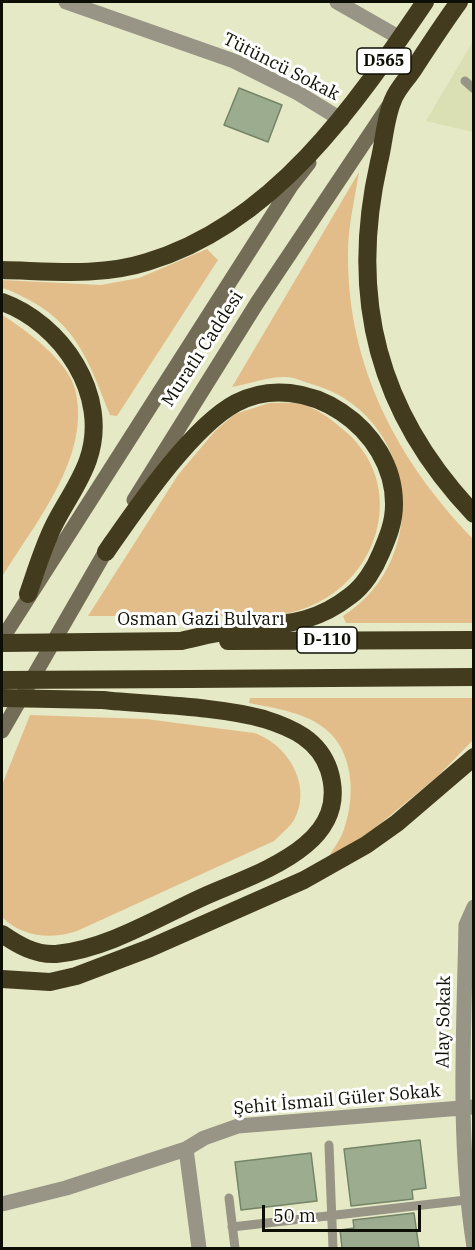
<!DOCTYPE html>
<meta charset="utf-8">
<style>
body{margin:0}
#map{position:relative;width:475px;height:1250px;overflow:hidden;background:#e5e9c6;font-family:"IBM Plex Serif",serif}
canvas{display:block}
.frame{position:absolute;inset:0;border:3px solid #0e0f04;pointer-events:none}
.scale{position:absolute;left:262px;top:1205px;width:159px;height:27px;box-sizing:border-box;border:3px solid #0e0f04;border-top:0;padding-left:8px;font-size:18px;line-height:21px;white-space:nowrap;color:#0e0f04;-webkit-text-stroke:4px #fff;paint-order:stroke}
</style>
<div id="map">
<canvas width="475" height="1250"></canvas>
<div class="frame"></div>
<div class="scale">50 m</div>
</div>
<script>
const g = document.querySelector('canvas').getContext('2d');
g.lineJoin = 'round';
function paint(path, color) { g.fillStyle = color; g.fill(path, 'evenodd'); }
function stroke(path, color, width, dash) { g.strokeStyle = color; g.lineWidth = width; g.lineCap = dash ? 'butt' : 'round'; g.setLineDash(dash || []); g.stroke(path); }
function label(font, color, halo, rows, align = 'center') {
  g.font = font + ' "IBM Plex Serif",serif'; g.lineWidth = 6; g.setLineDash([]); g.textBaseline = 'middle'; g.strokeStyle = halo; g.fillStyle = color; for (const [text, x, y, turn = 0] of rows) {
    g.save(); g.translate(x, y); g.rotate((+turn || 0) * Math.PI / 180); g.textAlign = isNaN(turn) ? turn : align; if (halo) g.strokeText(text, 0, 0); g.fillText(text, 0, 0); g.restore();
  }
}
paint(new Path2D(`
 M 473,41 L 473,132 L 426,121 Z`), '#dadfb4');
paint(new Path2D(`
 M 359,172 C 355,198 348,226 348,253 C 347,366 397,460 473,539 L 473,623 L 346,623 L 343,616 C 436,557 416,410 308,383 C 302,381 293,377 286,377 C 269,376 249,384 232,387 Z
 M 207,249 L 218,260 L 117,416 L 110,415 C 91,368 79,327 31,301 C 21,296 12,290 2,288 L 2,280 L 101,285 L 139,278 Z
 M 2,315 C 25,329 68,361 75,389 C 92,456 35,523 2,577 Z
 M 269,403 C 279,403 292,402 301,404 C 314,407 330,418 340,427 C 412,482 380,587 297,611 C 271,619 242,616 215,616 C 173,616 131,616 88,616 L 178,475 L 215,431 L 235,414 Z
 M 250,698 L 473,698 L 473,740 L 438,776 L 375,828 L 326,861 C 332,850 341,840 344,829 C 355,798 354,757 330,733 C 310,713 275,708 249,703 Z
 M 30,715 L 146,719 L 254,733 C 288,744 313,786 294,820 C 289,828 280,835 274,841 L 77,931 C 51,940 22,937 2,917 L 2,785 Z`), '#e3bd89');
const building = new Path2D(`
 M 239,88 L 282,105 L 268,142 L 224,125 Z
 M 420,1140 L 426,1188 L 412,1190 L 413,1199 L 351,1206 L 344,1149 Z
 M 311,1153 L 317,1201 L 241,1210 L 235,1162 Z
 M 414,1213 L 419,1248 L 342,1248 L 340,1230 L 354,1228 L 353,1220 Z`);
paint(building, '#9cad8f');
stroke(building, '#748467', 1.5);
stroke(new Path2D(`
 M 465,81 L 474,89
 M 329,1145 L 333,1248
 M 229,1198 L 235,1248
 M 232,1227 L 466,1200`), '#989486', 9);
stroke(new Path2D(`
 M 66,2 L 234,61 L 298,93 L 342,120
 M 337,2 L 400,38
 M 474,907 L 466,925 C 464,1032 457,1140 474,1247
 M 186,1149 L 199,1248
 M 2,1204 L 66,1188 L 186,1149 L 204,1138 L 238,1126 L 474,1107`), '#989486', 15);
stroke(new Path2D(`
 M 134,500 L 257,303 L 388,107
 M 2,639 L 291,186 L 309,163
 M 2,731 L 111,542`), '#736d58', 15);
stroke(new Path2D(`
 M 459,2 C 443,24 428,47 413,70 C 407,79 397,89 393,100 C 385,118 384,143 379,162 C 348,298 378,413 474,514
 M 2,270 C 50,271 100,277 147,262 C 274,224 355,105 425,2
 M 2,302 C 61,323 111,395 88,460 C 80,483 65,503 54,525 C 43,547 36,571 28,594
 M 106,552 C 136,509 191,427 236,403 C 305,367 395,429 394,505 C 394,522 388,537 381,553 C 375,568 364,586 350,596 C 312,626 280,623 235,630 C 217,632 199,637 181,641
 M 228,641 L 474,640
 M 190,679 L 474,677
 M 2,934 C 18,945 35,955 56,954 C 107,949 157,918 203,897 C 256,873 353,846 329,770 C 319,740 293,728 264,719 C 217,706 152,705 102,700
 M 2,979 L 50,982 L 76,976 L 150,948 L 304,880 L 366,845 L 397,823 L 474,757`), '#433b1d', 18);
stroke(new Path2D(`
 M 2,643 L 181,641
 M 2,680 L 190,679
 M 2,698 L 102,700`), '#433b1d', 18);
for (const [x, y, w] of [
 [384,61,54],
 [327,640,60]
]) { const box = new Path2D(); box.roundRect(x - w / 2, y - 13, w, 26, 4.5); g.fillStyle = '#fff'; g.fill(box); stroke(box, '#0e0f04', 1.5); }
label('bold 16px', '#0e0f04', null, [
 ["D565",384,61],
 ["D-110",327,640]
]);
label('18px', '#0e0f04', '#fff', [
 ["Tütüncü Sokak",281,67,27],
 ["Muratlı Caddesi",203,349,-57],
 ["Osman Gazi Bulvarı",201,620],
 ["Alay Sokak",444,1022,-89],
 ["Şehit İsmail Güler Sokak",337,1100,-5]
]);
</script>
